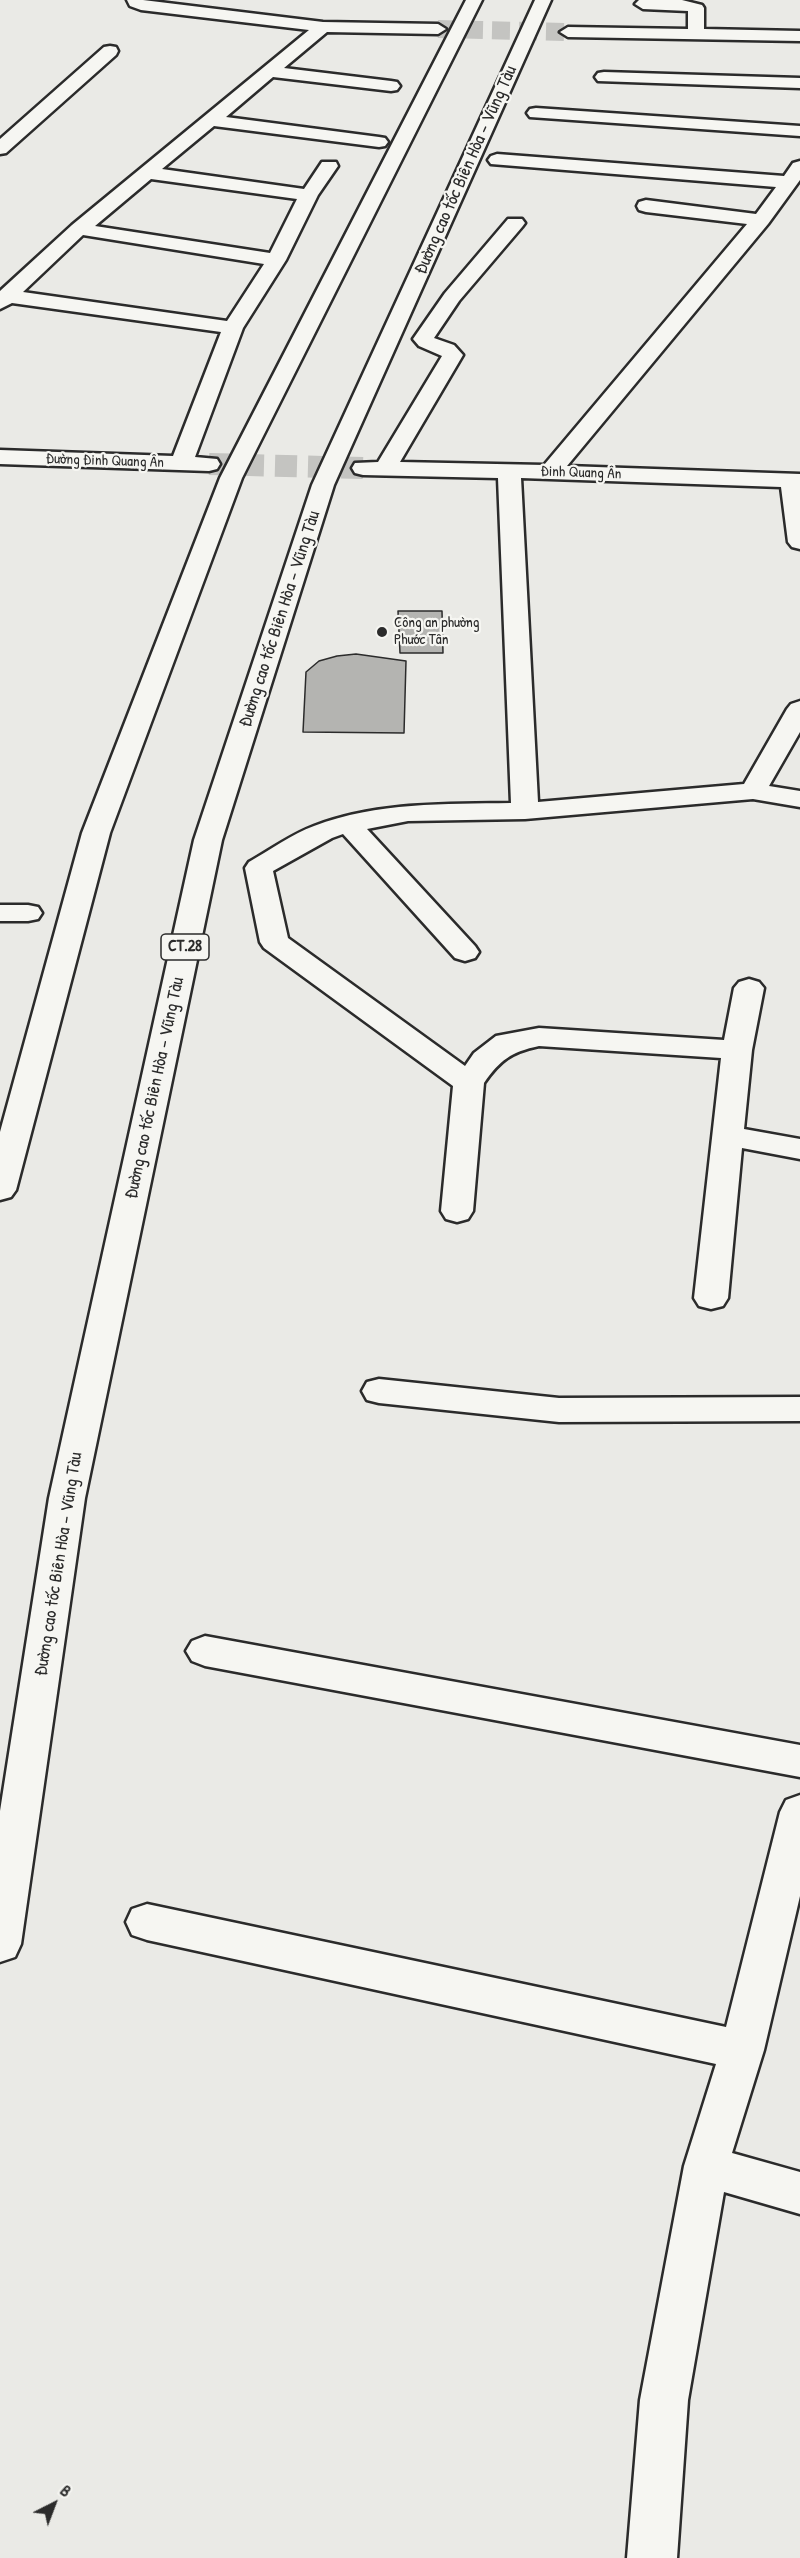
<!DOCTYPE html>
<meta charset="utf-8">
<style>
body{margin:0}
#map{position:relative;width:800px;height:2558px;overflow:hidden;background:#eaeae6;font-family:"Patrick Hand",sans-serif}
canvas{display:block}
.north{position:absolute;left:24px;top:2474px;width:60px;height:60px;-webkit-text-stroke:4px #f6f6f2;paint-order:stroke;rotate:42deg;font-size:16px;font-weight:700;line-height:24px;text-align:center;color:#2b2b2b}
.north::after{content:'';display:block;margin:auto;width:21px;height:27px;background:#2b2b2b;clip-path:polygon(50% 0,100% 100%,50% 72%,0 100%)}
</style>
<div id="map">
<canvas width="800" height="2558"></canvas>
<div class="north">B</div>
</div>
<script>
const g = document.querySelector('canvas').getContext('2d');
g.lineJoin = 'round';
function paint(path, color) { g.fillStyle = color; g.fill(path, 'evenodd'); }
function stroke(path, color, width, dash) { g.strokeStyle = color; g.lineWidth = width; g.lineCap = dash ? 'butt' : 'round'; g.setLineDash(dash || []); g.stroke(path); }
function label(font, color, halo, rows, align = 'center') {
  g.font = font + ' "Patrick Hand",sans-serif'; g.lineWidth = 4.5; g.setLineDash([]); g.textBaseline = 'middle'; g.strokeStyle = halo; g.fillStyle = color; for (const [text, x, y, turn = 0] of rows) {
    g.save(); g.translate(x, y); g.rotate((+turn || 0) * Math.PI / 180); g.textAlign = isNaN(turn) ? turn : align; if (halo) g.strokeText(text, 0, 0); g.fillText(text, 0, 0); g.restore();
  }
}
const building = new Path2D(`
 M 398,611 L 442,611 L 443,653 L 400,653 Z
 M 356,654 L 406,661 L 404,733 L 303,732 L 306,672 L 319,661 L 337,656 Z`);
paint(building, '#b4b4b1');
stroke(building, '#2b2b2b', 1.5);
stroke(new Path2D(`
 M 438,29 L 568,32`), '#c4c4c1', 18, [18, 9]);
stroke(new Path2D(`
 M 209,464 L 363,468`), '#c4c4c1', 22, [22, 11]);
const minor = new Path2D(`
 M 127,0 L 143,0 L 323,22 L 438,24 L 446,29 L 438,34 L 327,32 L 284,68 L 391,81 L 397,82 L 400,86 L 397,90 L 391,91 L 273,77 L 226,117 L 379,137 L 385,138 L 388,142 L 385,146 L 379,147 L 214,126 L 162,169 L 304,189 L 322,162 L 336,162 L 338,166 L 318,195 L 286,260 L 243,328 L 195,457 L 217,459 L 220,464 L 217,469 L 209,471 L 0,464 L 0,450 L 173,456 L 221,332 L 12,303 L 0,309 L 0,291 L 72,225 L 309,30 L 141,10 L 130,6 ZM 151,179 L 297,199 L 270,253 L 95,226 ZM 83,235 L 264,264 L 227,321 L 23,292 Z
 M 639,0 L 682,0 L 702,5 L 704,8 L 704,29 L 800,31 L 800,41 L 568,37 L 560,32 L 568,27 L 688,29 L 688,11 L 643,9 L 635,4 Z
 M 110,46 L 116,47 L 118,51 L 116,55 L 6,153 L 0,154 L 0,139 L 104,47 Z
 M 604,72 L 800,78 L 800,88 L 598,81 L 595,77 L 598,73 Z
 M 536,108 L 800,126 L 800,136 L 530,117 L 527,113 L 530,109 Z
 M 497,154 L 784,176 L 793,163 L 800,161 L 800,180 L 768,224 L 567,466 L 800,474 L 800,549 L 792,547 L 788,542 L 781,487 L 521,478 L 538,802 L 744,784 L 787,709 L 791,704 L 800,701 L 800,732 L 769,786 L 800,791 L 800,807 L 753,799 L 525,819 L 408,821 L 367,829 L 475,946 L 479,952 L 475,958 L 465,961 L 455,958 L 343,834 L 332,838 L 273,871 L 288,938 L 465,1066 L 474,1053 L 496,1036 L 539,1028 L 724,1040 L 734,988 L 739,982 L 749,979 L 759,982 L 764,988 L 752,1050 L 744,1129 L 800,1139 L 800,1159 L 742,1148 L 728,1298 L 723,1306 L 711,1309 L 699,1306 L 694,1298 L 721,1058 L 539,1046 C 511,1052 500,1060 484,1083 L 473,1211 L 468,1219 L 457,1222 L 446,1219 L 441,1211 L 453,1086 L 264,948 L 260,942 L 245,868 L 249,862 C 270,850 292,834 314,826 C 377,802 445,804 511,803 L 498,478 L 363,475 L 355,473 L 352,468 L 355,463 L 378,462 L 442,356 L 419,346 L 413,339 L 445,293 L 508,219 L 522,219 L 525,223 L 522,227 L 459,301 L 434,338 L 454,345 L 463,355 L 400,462 L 544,465 L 747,224 L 646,212 L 639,210 L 637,206 L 639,202 L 646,200 L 756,214 L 776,187 L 491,164 L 488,160 L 491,156 Z
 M 0,905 L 28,905 L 38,907 L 42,913 L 38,919 L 28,921 L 0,921 Z
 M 379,1379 L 559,1398 L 800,1397 L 800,1421 L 559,1422 L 379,1403 L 367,1400 L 362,1391 L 367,1382 Z
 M 205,1636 L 800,1745 L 800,1777 L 205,1666 L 192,1661 L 186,1651 L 192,1641 Z
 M 800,1795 L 800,1896 L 764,2050 L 732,2153 L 800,2172 L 800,2214 L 724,2192 L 688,2400 L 677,2558 L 627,2558 L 640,2400 L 684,2166 L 716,2064 L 147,1940 L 132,1935 L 126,1922 L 132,1909 L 147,1904 L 726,2027 L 780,1812 L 786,1800 Z`);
const highway = new Path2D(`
 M 466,0 L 482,0 L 242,478 L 110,833 L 16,1190 L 11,1197 L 0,1200 L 0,1132 L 82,833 L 220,478 Z
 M 535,0 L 551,0 L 334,485 L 222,840 L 85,1498 L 21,1944 L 15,1957 L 0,1962 L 0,1811 L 49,1498 L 194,840 L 312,485 Z`);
stroke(minor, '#2b2b2b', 5);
stroke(highway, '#2b2b2b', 5);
paint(minor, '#f6f6f2');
paint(highway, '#f6f6f2');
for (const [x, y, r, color] of [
 [382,632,6,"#2b2b2b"]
]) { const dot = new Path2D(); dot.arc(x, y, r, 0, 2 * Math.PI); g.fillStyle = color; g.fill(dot); stroke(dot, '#f6f6f2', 2); }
label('15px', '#2b2b2b', '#f6f6f2', [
 ["Đường Đinh Quang Ân",105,461,2],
 ["Đinh Quang Ân",581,473,2]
]);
label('15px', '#2b2b2b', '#f6f6f2', [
 ["Công an phường",394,623],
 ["Phước Tân",394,640]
], 'left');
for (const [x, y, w] of [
 [185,947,48]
]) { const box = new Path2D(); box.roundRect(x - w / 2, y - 13, w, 26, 4.5); g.fillStyle = '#f6f6f2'; g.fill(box); stroke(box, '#2b2b2b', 1.5); }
label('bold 16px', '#2b2b2b', null, [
 ["CT.28",185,947]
]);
label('18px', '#2b2b2b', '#f6f6f2', [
 ["Đường cao tốc Biên Hòa – Vũng Tàu",466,170,-66],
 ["Đường cao tốc Biên Hòa – Vũng Tàu",280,619,-72],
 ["Đường cao tốc Biên Hòa – Vũng Tàu",155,1088,-78],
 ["Đường cao tốc Biên Hòa – Vũng Tàu",59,1564,-81]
]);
</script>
